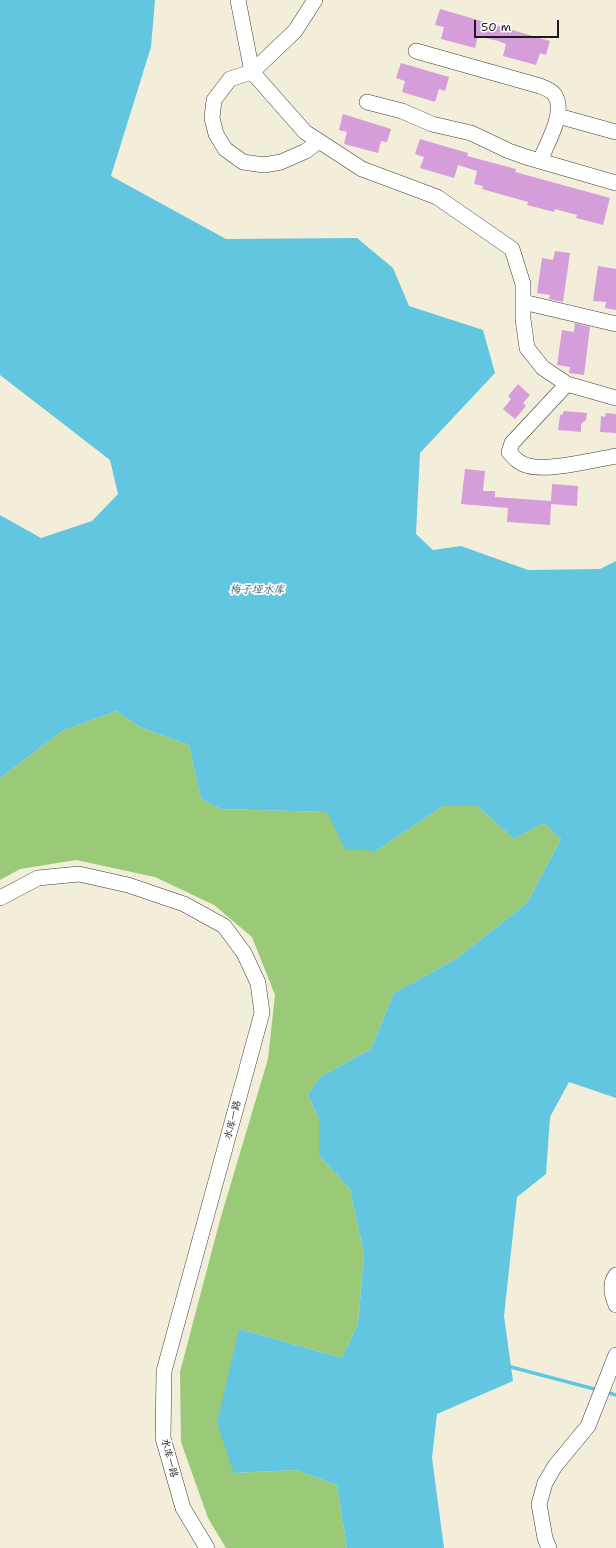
<!DOCTYPE html>
<meta charset="utf-8">
<style>
body{margin:0}
#map{position:relative;width:616px;height:1548px;overflow:hidden;background:#f3eeda;font-family:"Shantell Sans",sans-serif}
canvas{display:block}
.scale{position:absolute;left:474px;top:20px;width:85px;height:18px;box-sizing:border-box;border:2px solid #1c1c1c;border-top:0;padding-left:5px;font-size:12px;line-height:14px;white-space:nowrap;color:#1c1c1c;-webkit-text-stroke:3px #fff;paint-order:stroke}
</style>
<div id="map">
<canvas width="616" height="1548"></canvas>
<div class="scale">50 m</div>
</div>
<script>
const g = document.querySelector('canvas').getContext('2d');
g.lineJoin = 'round';
function paint(path, color) { g.fillStyle = color; g.fill(path, 'evenodd'); }
function stroke(path, color, width, dash) { g.strokeStyle = color; g.lineWidth = width; g.lineCap = dash ? 'butt' : 'round'; g.setLineDash(dash || []); g.stroke(path); }
function label(font, color, halo, rows, align = 'center') {
  g.font = font + ' "Shantell Sans","LXGW WenKai TC",sans-serif'; g.lineWidth = 3.5; g.setLineDash([]); g.textBaseline = 'middle'; g.strokeStyle = halo; g.fillStyle = color; for (const [text, x, y, turn = 0] of rows) {
    g.save(); g.translate(x, y); g.rotate((+turn || 0) * Math.PI / 180); g.textAlign = isNaN(turn) ? turn : align; if (halo) g.strokeText(text, 0, 0); g.fillText(text, 0, 0); g.restore();
  }
}
paint(new Path2D(`
 M 116,711 L 140,727 L 189,745 L 201,799 L 221,809 L 327,812 L 376,851 L 443,806 L 477,806 L 514,839 L 544,823 L 561,839 L 527,903 L 456,959 L 394,993 L 371,1049 L 320,1077 L 308,1095 L 319,1119 L 319,1155 L 350,1189 L 364,1254 L 358,1324 L 342,1358 L 239,1329 L 234,1473 L 296,1470 L 337,1485 L 347,1548 L 226,1548 L 208,1518 L 181,1442 L 180,1372 L 220,1220 L 268,1059 L 275,995 L 252,937 L 214,905 L 155,877 L 76,860 L 20,869 L 0,880 L 0,778 L 62,731 Z`), '#9ac977');
paint(new Path2D(`
 M 0,0 L 155,0 L 151,47 L 111,176 L 226,239 L 357,238 L 393,268 L 409,306 L 483,330 L 495,373 L 420,453 L 416,534 L 433,550 L 461,546 L 528,570 L 600,569 L 616,561 L 616,1098 L 569,1082 L 550,1117 L 546,1174 L 517,1197 L 504,1316 L 513,1381 L 437,1414 L 432,1458 L 444,1548 L 347,1548 L 337,1485 L 296,1470 L 234,1473 L 217,1423 L 239,1329 L 342,1358 L 358,1324 L 364,1254 L 350,1189 L 319,1155 L 319,1119 L 308,1095 L 320,1077 L 371,1049 L 394,993 L 456,959 L 527,903 L 561,839 L 544,823 L 514,839 L 477,806 L 443,806 L 376,851 L 345,849 L 327,812 L 221,809 L 201,799 L 189,745 L 140,727 L 116,711 L 62,731 L 0,778 L 0,515 L 41,538 L 92,521 L 118,494 L 110,460 L 0,375 Z`), '#62c6e0');
stroke(new Path2D(`
 M 511,1367 L 598,1390
 M 606,1392 L 616,1395`), '#62c6e0', 3.5);
paint(new Path2D(`
 M 440,9 L 550,41 L 546,55 L 540,53 L 536,65 L 503,56 L 506,44 L 498,41 L 478,36 L 475,48 L 441,39 L 444,27 L 435,25 Z
 M 401,63 L 449,77 L 445,91 L 439,89 L 435,102 L 402,92 L 405,81 L 396,78 Z
 M 343,114 L 391,129 L 387,142 L 381,141 L 378,153 L 344,144 L 347,132 L 339,130 Z
 M 420,139 L 468,153 L 467,156 L 516,169 L 515,172 L 610,198 L 603,225 L 576,218 L 577,215 L 555,209 L 554,212 L 527,205 L 528,202 L 482,189 L 483,186 L 474,184 L 477,171 L 458,165 L 454,178 L 420,168 L 424,157 L 415,154 Z
 M 555,251 L 570,253 L 563,302 L 549,299 L 550,295 L 537,293 L 542,258 L 553,260 Z
 M 598,266 L 616,269 L 616,310 L 605,308 L 606,302 L 593,301 Z
 M 575,323 L 590,327 L 584,375 L 569,373 L 570,367 L 557,365 L 562,330 L 574,332 Z
 M 518,384 L 530,395 L 523,403 L 526,406 L 515,419 L 503,409 L 511,399 L 508,396 Z
 M 564,411 L 587,413 L 586,420 L 581,424 L 581,432 L 558,430 L 560,415 L 562,415 Z
 M 606,413 L 616,414 L 616,433 L 600,432 L 601,416 L 605,417 Z
 M 465,469 L 485,471 L 483,491 L 495,491 L 495,497 L 551,501 L 552,484 L 578,486 L 577,506 L 551,504 L 550,525 L 507,522 L 508,508 L 461,504 Z`), '#d59eda');
const minor = new Path2D(`
 M 238,0 L 252,72 L 305,132 L 362,169 L 437,197 L 512,249 L 523,284 L 523,319 L 527,348 L 543,368 L 567,384 L 616,398
 M 315,0 L 295,31 L 252,72 L 230,79 L 214,100 L 212,118 L 216,134 L 225,149 L 243,162 L 264,165 L 281,162 L 306,151 L 319,141
 M 416,51 L 540,86 C 545,88 551,90 554,94 C 567,111 547,143 540,161
 M 367,102 L 402,111 L 432,124 L 471,133 L 509,151 L 526,157 L 616,183
 M 558,116 L 616,132
 M 523,302 L 616,324
 M 567,384 L 512,443 L 509,452 C 515,459 520,464 529,466 C 549,471 595,460 616,456
 M 0,898 L 38,878 L 79,874 L 128,885 L 184,904 L 224,926 L 244,953 L 258,983 L 262,1013 L 164,1371 L 163,1438 L 183,1508 L 207,1548
 M 616,1275 C 609,1284 612,1295 616,1305
 M 549,1548 L 545,1538 L 539,1504 L 545,1483 L 555,1466 L 588,1426 L 616,1355`);
stroke(minor, '#3c3c38', 16);
stroke(minor, '#fff', 15);
label('10px', '#1c1c1c', '#fff', [
 ["水库一路",233,1120,-75],
 ["水库一路",169,1458,76]
]);
label('italic 11px', '#38606a', '#fff', [
 ["梅子垭水库",257,590]
]);
</script>
